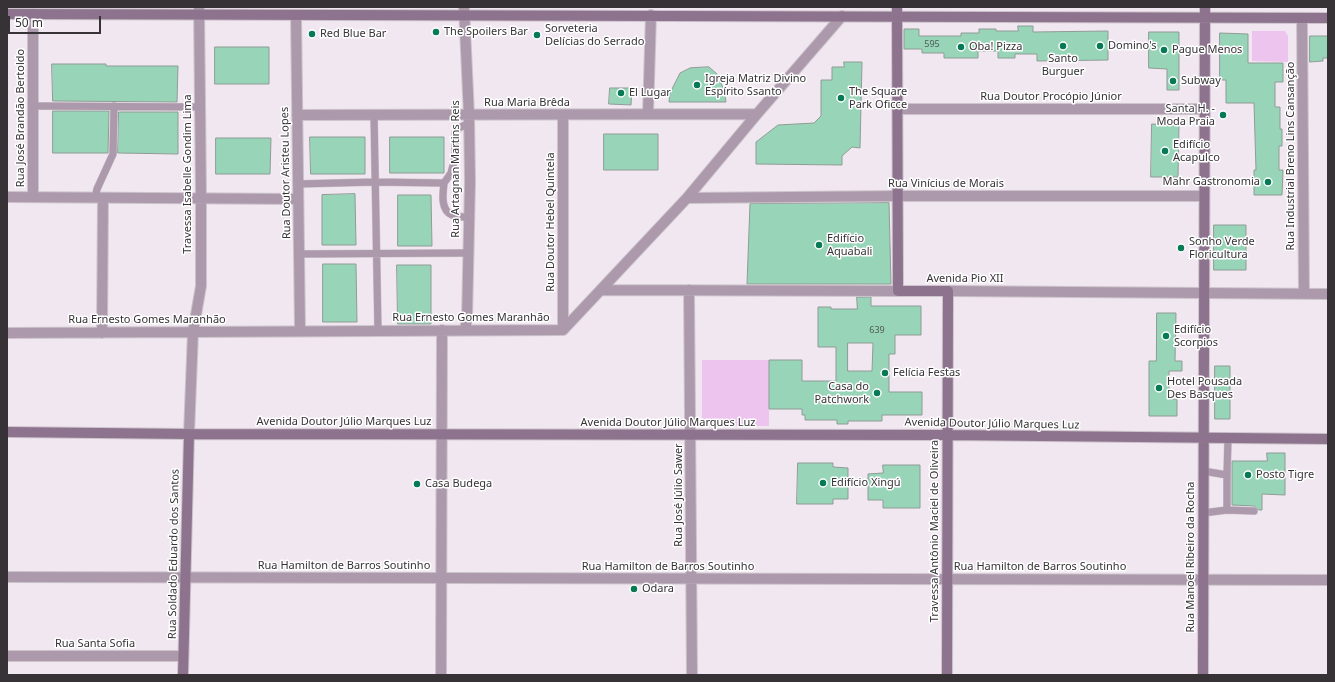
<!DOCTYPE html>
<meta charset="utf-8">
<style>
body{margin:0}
#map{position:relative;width:1335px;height:682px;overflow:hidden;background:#f1e7f0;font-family:"Noto Sans",sans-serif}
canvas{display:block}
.frame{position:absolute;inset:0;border:8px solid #363236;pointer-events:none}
.scale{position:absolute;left:8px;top:16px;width:93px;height:18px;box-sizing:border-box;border:2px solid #363236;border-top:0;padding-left:5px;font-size:12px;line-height:14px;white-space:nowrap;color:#363236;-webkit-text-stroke:3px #fff;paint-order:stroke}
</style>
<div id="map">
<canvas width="1335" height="682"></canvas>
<div class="frame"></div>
<div class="scale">50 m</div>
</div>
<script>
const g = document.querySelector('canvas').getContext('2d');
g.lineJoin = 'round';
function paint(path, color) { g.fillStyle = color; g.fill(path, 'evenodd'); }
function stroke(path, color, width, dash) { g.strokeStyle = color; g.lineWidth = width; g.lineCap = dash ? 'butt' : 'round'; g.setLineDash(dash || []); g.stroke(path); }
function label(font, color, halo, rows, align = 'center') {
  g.font = font + ' "Noto Sans",sans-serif'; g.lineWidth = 3; g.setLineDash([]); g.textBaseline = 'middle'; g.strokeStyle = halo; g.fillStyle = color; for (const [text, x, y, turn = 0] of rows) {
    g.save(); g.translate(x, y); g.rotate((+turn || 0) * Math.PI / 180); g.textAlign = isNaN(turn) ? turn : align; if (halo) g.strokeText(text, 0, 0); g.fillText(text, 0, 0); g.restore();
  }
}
paint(new Path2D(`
 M 1252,31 L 1285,31 L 1288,36 L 1288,62 L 1252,61 Z
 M 702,360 L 769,360 L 769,426 L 702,426 Z`), '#edc4ed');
const building = new Path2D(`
 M 1018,26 L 1033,26 L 1033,32 L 1108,31 L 1108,60 L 1037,61 L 1037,54 L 1015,54 L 1015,58 L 998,58 L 998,51 L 978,51 L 978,58 L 944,58 L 944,53 L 922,53 L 922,49 L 904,49 L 904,29 L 919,29 L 919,36 L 961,36 L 961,33 L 979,33 L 979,29 L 996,29 L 996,31 L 1018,31 Z
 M 1149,32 L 1179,32 L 1179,90 L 1167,90 L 1167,69 L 1149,68 Z
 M 1220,33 L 1248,34 L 1248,63 L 1283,63 L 1283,82 L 1275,82 L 1275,107 L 1280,107 L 1280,129 L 1282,129 L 1282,146 L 1279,146 L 1279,170 L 1283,170 L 1282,195 L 1254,195 L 1254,170 L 1256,170 L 1254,103 L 1226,103 L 1226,80 L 1220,80 Z
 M 1310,36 L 1328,36 L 1328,58 L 1323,58 L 1323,61 L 1310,62 Z
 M 215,47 L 269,47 L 269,84 L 215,84 Z
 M 844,62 L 862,62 L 860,148 L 852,147 L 842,156 L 842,165 L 756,164 L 756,142 L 778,125 L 814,123 L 821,116 L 821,80 L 832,80 L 832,67 L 844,67 Z
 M 52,64 L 106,64 L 106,66 L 178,66 L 177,102 L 53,101 Z
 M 709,67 L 717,74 L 724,90 L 726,102 L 669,102 L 670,93 L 680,73 L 690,68 Z
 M 610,88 L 632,88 L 631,105 L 609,104 Z
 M 53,111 L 109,111 L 108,153 L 53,153 Z
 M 119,112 L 178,112 L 178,154 L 118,153 Z
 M 1152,124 L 1179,125 L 1178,177 L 1151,177 Z
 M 604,134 L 658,134 L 658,170 L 604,170 Z
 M 310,137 L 365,137 L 365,174 L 311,174 Z
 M 390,137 L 444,137 L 444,173 L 390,173 Z
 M 216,138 L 271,138 L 270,174 L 216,174 Z
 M 355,194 L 356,245 L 322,245 L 322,195 Z
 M 398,195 L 431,195 L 432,246 L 398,246 Z
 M 889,203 L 891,284 L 747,284 L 750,204 Z
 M 1214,225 L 1246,225 L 1246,270 L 1214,270 Z
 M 323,264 L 356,264 L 357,322 L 323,322 Z
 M 397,265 L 431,265 L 431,324 L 398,324 Z
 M 857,297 L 871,297 L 871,306 L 921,306 L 921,335 L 895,335 L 895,354 L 889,354 L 889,392 L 922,392 L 922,415 L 882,415 L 882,421 L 848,421 L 848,424 L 837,424 L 837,420 L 805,420 L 805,415 L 802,415 L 802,409 L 769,409 L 769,360 L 802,360 L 802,381 L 836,381 L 836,347 L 818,347 L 818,307 L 831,307 L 831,309 L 857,309 ZM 848,343 L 873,343 L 872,371 L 848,371 Z
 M 1157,313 L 1176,313 L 1175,361 L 1182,361 L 1182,371 L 1169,371 L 1169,399 L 1177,399 L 1177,416 L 1149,416 L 1149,361 L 1156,361 Z
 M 1215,366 L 1230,366 L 1230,419 L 1215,419 Z
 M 1267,453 L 1285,453 L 1285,495 L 1262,494 L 1262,510 L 1259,510 L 1254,506 L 1232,505 L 1232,461 L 1267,461 Z
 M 798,463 L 833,463 L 833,467 L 848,468 L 848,499 L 833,499 L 833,504 L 797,504 Z
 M 883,465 L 920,465 L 920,508 L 883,508 L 883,500 L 868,500 L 868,474 L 883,473 Z`);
paint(building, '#98d5b8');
stroke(building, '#8f9b95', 1);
const lane = new Path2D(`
 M 33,106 L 200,107
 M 374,114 L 378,331
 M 444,183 C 443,193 440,210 452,215 C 457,217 464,217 469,217
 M 298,184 L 375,182 L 444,183 L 451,173 L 455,158 L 455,133 L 459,128 L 469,123
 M 95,198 L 97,189 L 113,154 L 114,106
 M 299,254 L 468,253
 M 1203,471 L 1227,475
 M 1227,510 L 1227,475 L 1228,439
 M 1203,513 L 1227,510 L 1254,511`);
const street = new Path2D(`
 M 464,7 L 469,115 L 470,182 L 467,318 L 465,330
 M 296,15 L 300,331
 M 1302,18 L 1304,293
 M 898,109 L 1204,109
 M 648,114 L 651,15
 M 297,115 L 757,114
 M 563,115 L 563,330
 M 7,197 L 298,199
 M 33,197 L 33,14
 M 687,198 L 898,196 L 1204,196
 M 602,290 L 898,291
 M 689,290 L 692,675
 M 948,291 L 1328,294
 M 7,333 L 563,330 L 687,198 L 757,114 L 842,16
 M 102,333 L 103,198
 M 189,434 L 193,332 L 201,286 L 201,198 L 199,7
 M 7,577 L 1328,580
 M 7,656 L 183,656
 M 441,675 L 442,330`);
const secondary = new Path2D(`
 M 897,7 L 898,291 L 948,291 L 947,675
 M 7,14 L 1328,18
 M 7,432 L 189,434 L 948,435 L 1328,439
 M 183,675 L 189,434
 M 1203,675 L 1205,7`);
stroke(lane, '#ccc3cb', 8);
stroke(street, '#ccc3cb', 12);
stroke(secondary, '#ccc3cb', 12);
stroke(lane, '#ac9aac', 7);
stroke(street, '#ac9aac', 10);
stroke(secondary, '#8d738d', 10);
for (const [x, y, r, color] of [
 [436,32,4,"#067955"],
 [312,34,4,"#067955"],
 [537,35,4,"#067955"],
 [1063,46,4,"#067955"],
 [1100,46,4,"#067955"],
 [961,47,4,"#067955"],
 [1164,50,4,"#067955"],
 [1173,81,4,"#067955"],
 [697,85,4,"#067955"],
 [621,93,4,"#067955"],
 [841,98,4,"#067955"],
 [1223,115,4,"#067955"],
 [1165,151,4,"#067955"],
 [1268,182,4,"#067955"],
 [819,245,4,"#067955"],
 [1181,248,4,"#067955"],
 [1166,336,4,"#067955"],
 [885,373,4,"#067955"],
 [1159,388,4,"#067955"],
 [877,393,4,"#067955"],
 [1248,475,4,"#067955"],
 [823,483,4,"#067955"],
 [417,484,4,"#067955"],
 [634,589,4,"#067955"]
]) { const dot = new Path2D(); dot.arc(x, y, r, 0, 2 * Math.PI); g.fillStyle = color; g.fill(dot); stroke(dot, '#fff', 1.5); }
label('9px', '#4e5b56', null, [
 ["595",932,44],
 ["639",877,330]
]);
label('11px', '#363236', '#fff', [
 ["Sorveteria",545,29],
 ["Delícias do Serrado",545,42],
 ["The Spoilers Bar",444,32],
 ["Red Blue Bar",320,34],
 ["Domino's",1108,46],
 ["Oba! Pizza",969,47],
 ["Pague Menos",1172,50],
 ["Santo",1063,59,"center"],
 ["Burguer",1063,72,"center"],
 ["Igreja Matriz Divino",705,79],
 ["Espírito Ssanto",705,92],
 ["Subway",1181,81],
 ["The Square",849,92],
 ["Park Oficce",849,105],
 ["El Lugar",629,93],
 ["Santa H. -",1215,109,"right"],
 ["Moda Praia",1215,122,"right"],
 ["Edifício",1173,145],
 ["Acapulco",1173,158],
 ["Mahr Gastronomia",1260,182,"right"],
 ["Edifício",827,239],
 ["Aquabali",827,252],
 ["Sonho Verde",1189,242],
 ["Floricultura",1189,255],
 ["Edifício",1174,330],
 ["Scorpios",1174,343],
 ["Felícia Festas",893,373],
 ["Hotel Pousada",1167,382],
 ["Des Basques",1167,395],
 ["Casa do",869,387,"right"],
 ["Patchwork",869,400,"right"],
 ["Posto Tigre",1256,475],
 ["Edifício Xingú",831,483],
 ["Casa Budega",425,484],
 ["Odara",642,589]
], 'left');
label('11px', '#363236', '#fff', [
 ["Rua Doutor Procópio Júnior",1051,97],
 ["Rua Maria Brêda",527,103],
 ["Rua José Brandão Bertoldo",21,118,-90],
 ["Rua Industrial Breno Lins Cansanção",1291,156,-90],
 ["Rua Artagnan Martins Reis",456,169,-90],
 ["Rua Doutor Aristeu Lopes",286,173,-91],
 ["Travessa Isabelle Gondim Lima",188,174,-90],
 ["Rua Vinícius de Morais",946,184],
 ["Rua Doutor Hebel Quintela",551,222,-90],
 ["Avenida Pio XII",965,279],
 ["Rua Ernesto Gomes Maranhão",471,318],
 ["Rua Ernesto Gomes Maranhão",147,320],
 ["Avenida Doutor Júlio Marques Luz",344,422],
 ["Avenida Doutor Júlio Marques Luz",668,423],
 ["Avenida Doutor Júlio Marques Luz",992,424,1],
 ["Rua José Júlio Sawer",679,495,-90],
 ["Travessa Antônio Maciel de Oliveira",935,531,-90],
 ["Rua Soldado Eduardo dos Santos",174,554,-89],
 ["Rua Manoel Ribeiro da Rocha",1191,557,-90],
 ["Rua Hamilton de Barros Soutinho",344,566],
 ["Rua Hamilton de Barros Soutinho",668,567],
 ["Rua Hamilton de Barros Soutinho",1040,567],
 ["Rua Santa Sofia",95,644]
]);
</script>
